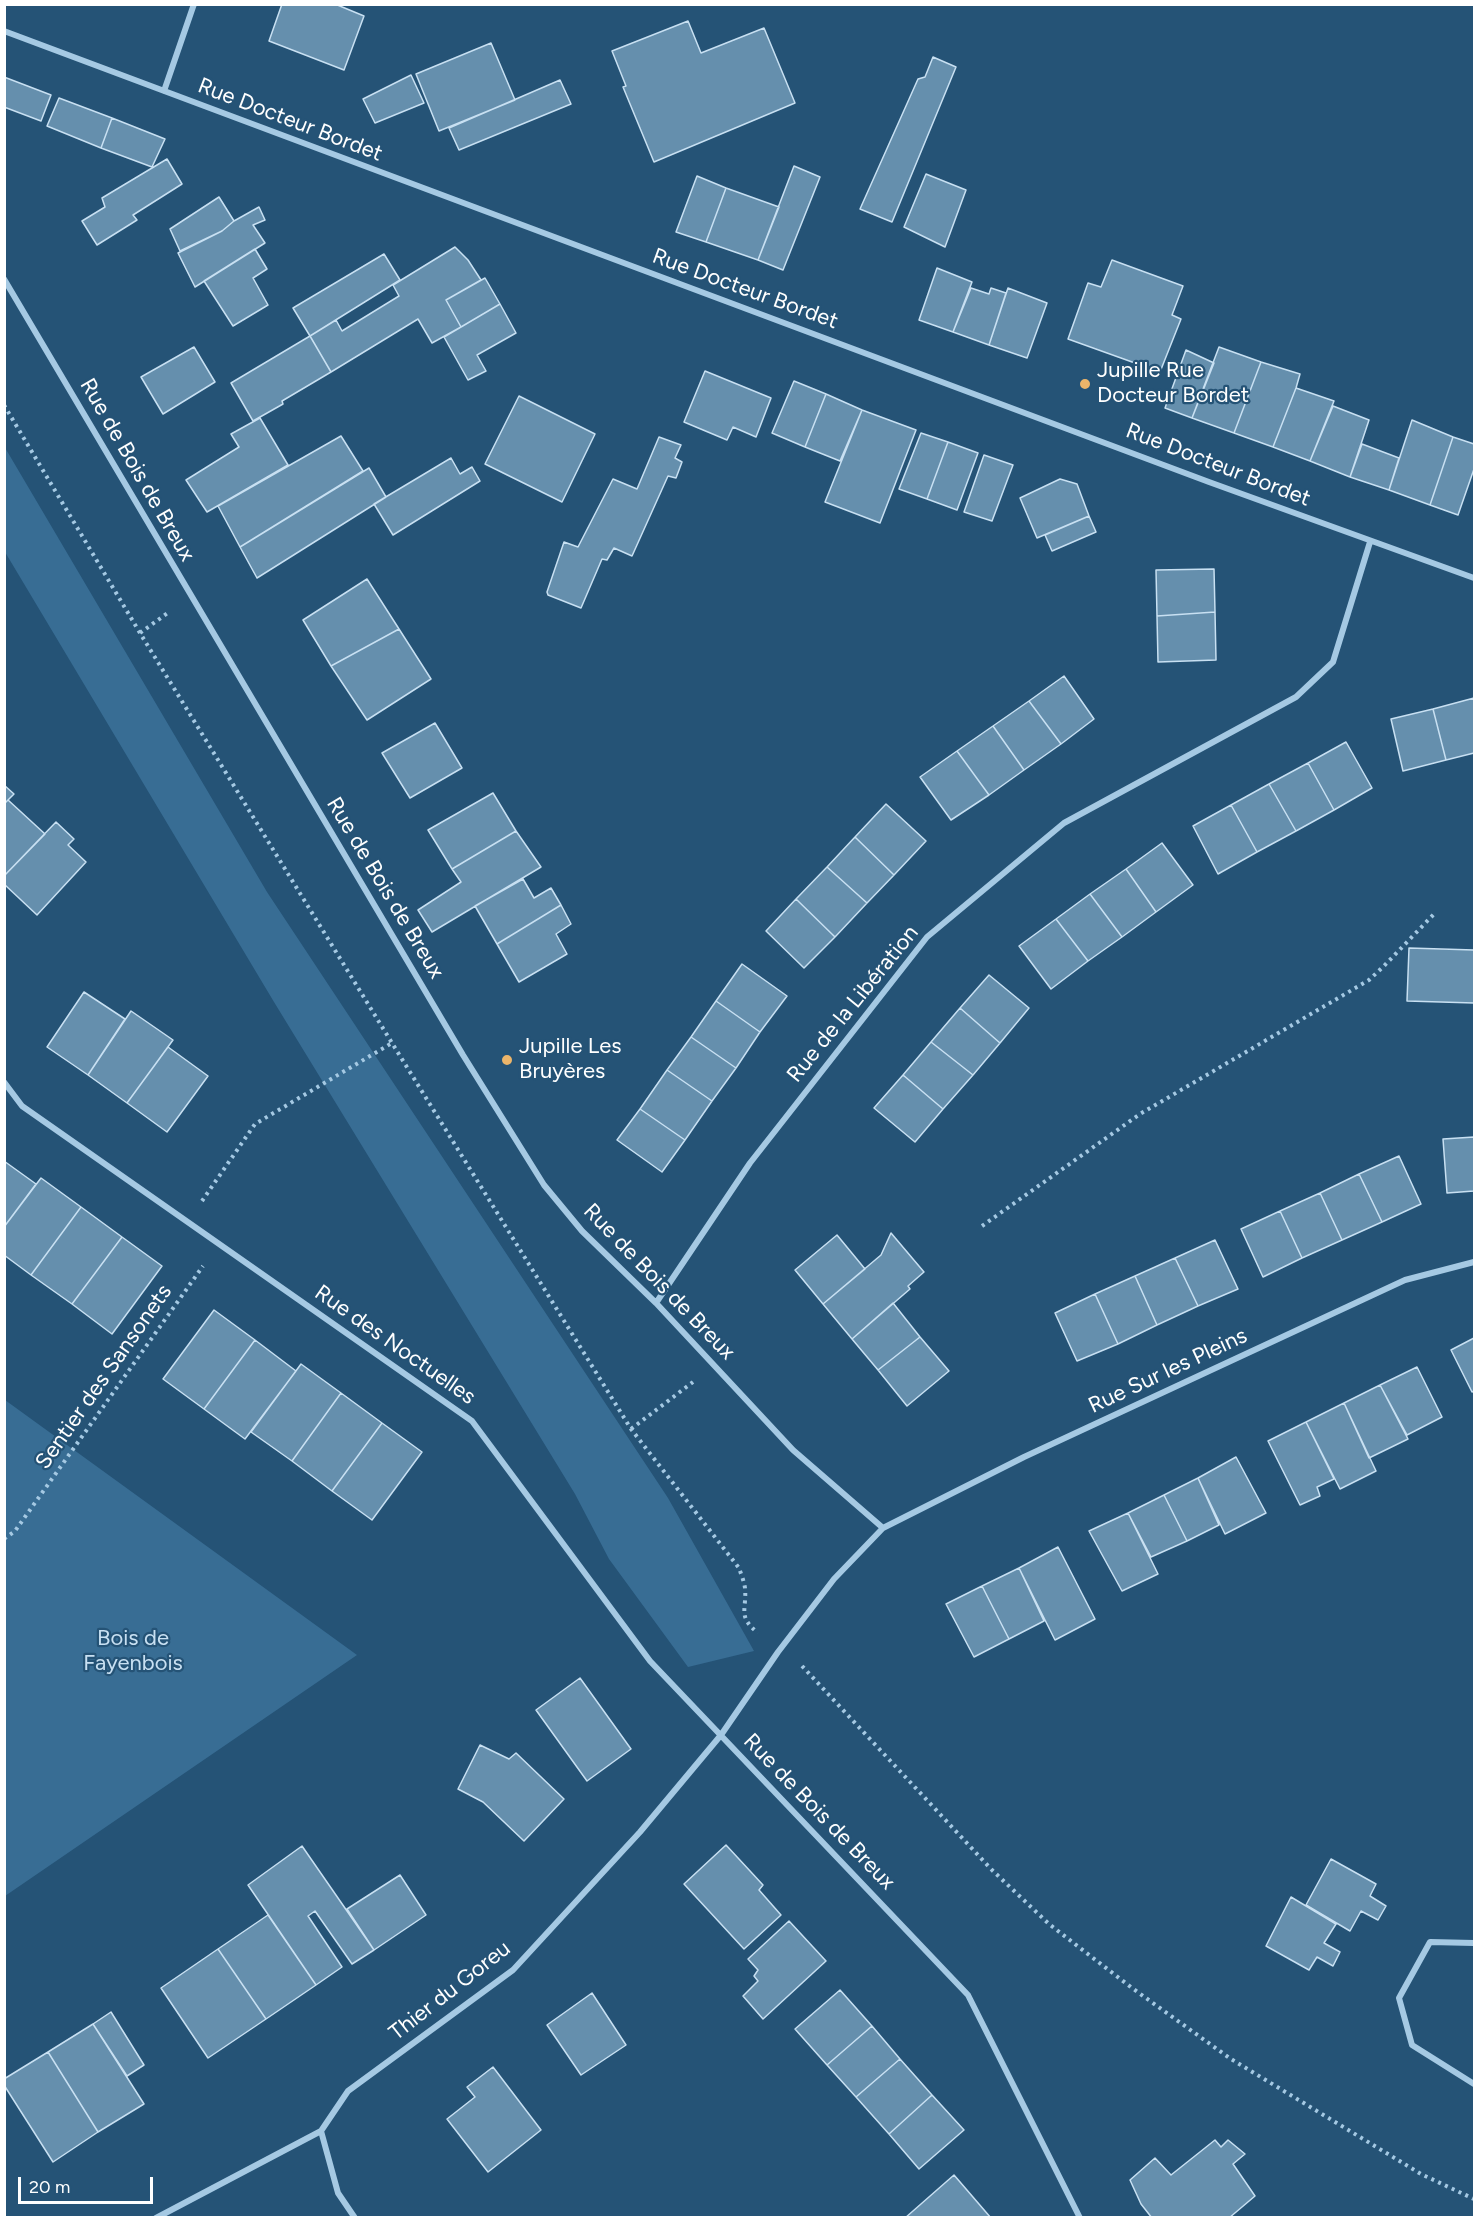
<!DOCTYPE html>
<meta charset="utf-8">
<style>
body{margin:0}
#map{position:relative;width:1479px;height:2222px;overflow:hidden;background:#255376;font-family:Figtree,sans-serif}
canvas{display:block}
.frame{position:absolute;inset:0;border:6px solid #fff;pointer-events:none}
.scale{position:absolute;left:18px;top:2177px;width:135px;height:27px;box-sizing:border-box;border:3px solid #fff;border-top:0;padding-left:8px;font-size:18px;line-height:21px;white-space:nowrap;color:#fff;-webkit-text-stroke:4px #255376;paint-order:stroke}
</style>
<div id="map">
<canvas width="1479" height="2222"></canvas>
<div class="frame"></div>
<div class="scale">20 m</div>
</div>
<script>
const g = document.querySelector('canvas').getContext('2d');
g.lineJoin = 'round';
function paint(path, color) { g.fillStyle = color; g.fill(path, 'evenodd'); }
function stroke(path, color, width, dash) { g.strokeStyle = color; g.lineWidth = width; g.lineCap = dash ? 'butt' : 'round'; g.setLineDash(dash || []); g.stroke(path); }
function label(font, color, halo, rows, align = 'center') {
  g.font = font + ' Figtree,sans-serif'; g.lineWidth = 4.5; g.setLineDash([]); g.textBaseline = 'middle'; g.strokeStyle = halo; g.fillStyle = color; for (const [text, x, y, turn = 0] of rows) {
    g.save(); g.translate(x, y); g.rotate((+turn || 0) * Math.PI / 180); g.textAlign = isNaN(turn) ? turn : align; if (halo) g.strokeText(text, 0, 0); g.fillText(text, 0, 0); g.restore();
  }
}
paint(new Path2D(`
 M 4,446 L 267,892 L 668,1498 L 754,1651 L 688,1667 L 609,1559 L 575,1494 L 274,1002 L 5,552 Z
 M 5,1400 L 357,1655 L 5,1896 Z`), '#386d94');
const building = new Path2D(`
 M 282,4 L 335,4 L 364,16 L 344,70 L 269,41 Z
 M 688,21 L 701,53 L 764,28 L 795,103 L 654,162 L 623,87 L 626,86 L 612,51 Z
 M 491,43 L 515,100 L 439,131 L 416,74 Z
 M 933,57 L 956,67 L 892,222 L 860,209 L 918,79 L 925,77 Z
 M 411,75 L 424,103 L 375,123 L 363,99 Z
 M 4,77 L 51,95 L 41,121 L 4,107 Z
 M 560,80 L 571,104 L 459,150 L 449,128 Z
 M 59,98 L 112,118 L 101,148 L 47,126 Z
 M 112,118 L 165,139 L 152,167 L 101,148 Z
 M 167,159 L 182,184 L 133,215 L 137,220 L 97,245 L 82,221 L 105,207 L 102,198 Z
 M 794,166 L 820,177 L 783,270 L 758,260 Z
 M 926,174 L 966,190 L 945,247 L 904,227 Z
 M 697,176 L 726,188 L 706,242 L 676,232 Z
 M 726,188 L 779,207 L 758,260 L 706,242 Z
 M 219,197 L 234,221 L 222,231 L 180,251 L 170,229 Z
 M 259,207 L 265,220 L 253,225 L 265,243 L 195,287 L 178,253 L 222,231 L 234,221 Z
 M 455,247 L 468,260 L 481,280 L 446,300 L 461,327 L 432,343 L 418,319 L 331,372 L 310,336 L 336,320 L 342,331 L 399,296 L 393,285 Z
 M 255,249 L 267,269 L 253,278 L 268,305 L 233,326 L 204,281 Z
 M 384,254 L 400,280 L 310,336 L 293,308 Z
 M 1112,260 L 1183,286 L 1172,315 L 1181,319 L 1160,372 L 1068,339 L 1088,283 L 1101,287 Z
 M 937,268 L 972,282 L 953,332 L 919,320 Z
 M 485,278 L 500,304 L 461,327 L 446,300 Z
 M 971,288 L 989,294 L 991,288 L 1006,293 L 989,345 L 953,332 Z
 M 1008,288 L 1047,303 L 1027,358 L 989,345 Z
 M 500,304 L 516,333 L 477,355 L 486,371 L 468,380 L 444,337 Z
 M 310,336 L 331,372 L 282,401 L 283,404 L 253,421 L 231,383 Z
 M 194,347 L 215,382 L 163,414 L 141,377 Z
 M 1219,347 L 1261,362 L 1234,433 L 1192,418 Z
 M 1186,350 L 1214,363 L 1192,418 L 1165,408 Z
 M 1261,362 L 1300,374 L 1296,388 L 1273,447 L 1234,433 Z
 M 705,371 L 771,398 L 756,437 L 733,427 L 727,440 L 684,422 Z
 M 794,381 L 826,394 L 805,447 L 772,433 Z
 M 1296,388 L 1334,401 L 1310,461 L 1273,447 Z
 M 826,394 L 862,410 L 840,461 L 805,447 Z
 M 519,396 L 595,434 L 562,502 L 485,464 Z
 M 1333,406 L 1369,420 L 1350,477 L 1310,461 Z
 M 862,410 L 916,430 L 880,523 L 825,502 Z
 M 260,418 L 288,465 L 207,512 L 186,480 L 239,447 L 231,434 Z
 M 1412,420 L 1453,437 L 1430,505 L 1389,490 Z
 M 921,433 L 948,442 L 927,499 L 899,489 Z
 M 341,436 L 363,471 L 240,547 L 218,506 Z
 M 659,437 L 681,445 L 675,458 L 682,462 L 676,478 L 668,476 L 632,556 L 614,548 L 607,560 L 602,559 L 581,608 L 548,595 L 547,592 L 564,542 L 578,547 L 613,479 L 637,489 Z
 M 1453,437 L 1474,444 L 1474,469 L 1458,515 L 1430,505 Z
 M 948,442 L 978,453 L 957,510 L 927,499 Z
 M 1362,444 L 1399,458 L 1389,490 L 1350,477 Z
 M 984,455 L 1013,465 L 992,521 L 964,512 Z
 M 451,458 L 460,474 L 472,467 L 480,481 L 393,535 L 374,504 Z
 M 369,468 L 386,497 L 257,578 L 240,547 Z
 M 1060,479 L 1077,484 L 1089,516 L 1037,538 L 1020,498 Z
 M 1089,516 L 1096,532 L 1052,551 L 1045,535 Z
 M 1214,569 L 1215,612 L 1157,616 L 1156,570 Z
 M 367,579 L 399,629 L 331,666 L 303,620 Z
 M 1215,612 L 1216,660 L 1158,662 L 1157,616 Z
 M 399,629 L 431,679 L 367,720 L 331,666 Z
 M 1064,676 L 1094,719 L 1061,744 L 1029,701 Z
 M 1474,698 L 1474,753 L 1446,760 L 1433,709 Z
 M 1029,701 L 1061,744 L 1024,770 L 993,726 Z
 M 1433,709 L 1446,760 L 1403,771 L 1391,719 Z
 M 435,723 L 462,768 L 410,798 L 382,753 Z
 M 993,726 L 1024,770 L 989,795 L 957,751 Z
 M 1346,742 L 1372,788 L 1334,810 L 1308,763 Z
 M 957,751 L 989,795 L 951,820 L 920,777 Z
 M 1308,763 L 1334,810 L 1296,831 L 1269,784 Z
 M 1269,784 L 1296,831 L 1257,852 L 1231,805 Z
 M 4,785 L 14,794 L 4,804 Z
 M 493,793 L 516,831 L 452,869 L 428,830 Z
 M 8,800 L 45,834 L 4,876 L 4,804 Z
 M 886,804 L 926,841 L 894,875 L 855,837 Z
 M 1231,805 L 1257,852 L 1218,874 L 1193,826 Z
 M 56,822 L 74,839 L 68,845 L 86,862 L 37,915 L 4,884 L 4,876 Z
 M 516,831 L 541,867 L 432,932 L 418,910 L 461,882 L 452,869 Z
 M 855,837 L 894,875 L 867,903 L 827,867 Z
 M 1162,843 L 1193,885 L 1156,912 L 1126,869 Z
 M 827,867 L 867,903 L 835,937 L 796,899 Z
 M 1126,869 L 1156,912 L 1122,937 L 1090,894 Z
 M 523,879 L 534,898 L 551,888 L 561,905 L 497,944 L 475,906 Z
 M 1090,894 L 1122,937 L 1088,961 L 1056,919 Z
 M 796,899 L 835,937 L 804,968 L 766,931 Z
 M 561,905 L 571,924 L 556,934 L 567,954 L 519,982 L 497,944 Z
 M 1056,919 L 1088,961 L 1051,989 L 1019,946 Z
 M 1409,948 L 1474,950 L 1474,1003 L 1407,1001 Z
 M 742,964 L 787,996 L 760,1032 L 716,1001 Z
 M 989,975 L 1029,1008 L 1000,1043 L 960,1008 Z
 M 84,992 L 125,1019 L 88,1075 L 47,1047 Z
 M 716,1001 L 760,1032 L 736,1068 L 691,1037 Z
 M 960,1008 L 1000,1043 L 973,1075 L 931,1042 Z
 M 131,1011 L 173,1040 L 127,1103 L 88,1075 Z
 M 691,1037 L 736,1068 L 712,1101 L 667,1070 Z
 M 931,1042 L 973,1075 L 943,1109 L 903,1075 Z
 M 168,1047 L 208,1076 L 167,1132 L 127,1103 Z
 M 667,1070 L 712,1101 L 685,1140 L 640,1109 Z
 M 903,1075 L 943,1109 L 915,1142 L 874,1108 Z
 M 640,1109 L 685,1140 L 662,1172 L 617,1140 Z
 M 1474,1137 L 1474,1191 L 1447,1193 L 1443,1139 Z
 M 1399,1156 L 1421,1204 L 1382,1222 L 1359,1174 Z
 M 4,1161 L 36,1184 L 4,1227 Z
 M 1359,1174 L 1382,1222 L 1342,1240 L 1320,1193 Z
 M 41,1178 L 81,1207 L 31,1275 L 4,1255 L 4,1227 Z
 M 1320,1193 L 1342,1240 L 1302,1258 L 1280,1211 Z
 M 81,1207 L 122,1237 L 72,1304 L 31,1275 Z
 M 1280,1211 L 1302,1258 L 1263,1277 L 1241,1229 Z
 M 891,1233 L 924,1272 L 908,1286 L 910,1289 L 852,1339 L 823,1304 L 881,1255 Z
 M 837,1235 L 865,1269 L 823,1304 L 795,1270 Z
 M 122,1237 L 162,1266 L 112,1334 L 72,1304 Z
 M 1215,1240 L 1238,1289 L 1198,1306 L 1175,1258 Z
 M 1175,1258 L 1198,1306 L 1157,1325 L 1135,1276 Z
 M 1135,1276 L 1157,1325 L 1118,1344 L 1095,1294 Z
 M 1095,1294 L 1118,1344 L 1077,1361 L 1055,1313 Z
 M 893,1303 L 920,1337 L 878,1370 L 852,1339 Z
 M 214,1310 L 255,1340 L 204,1409 L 163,1379 Z
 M 920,1337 L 949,1371 L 907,1406 L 878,1370 Z
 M 1474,1338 L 1474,1391 L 1472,1392 L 1451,1350 Z
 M 255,1340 L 296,1371 L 245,1439 L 204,1409 Z
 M 301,1364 L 341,1393 L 292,1461 L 251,1432 Z
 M 1417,1367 L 1442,1417 L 1407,1435 L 1380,1385 Z
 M 1380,1385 L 1408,1439 L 1369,1458 L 1344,1403 Z
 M 341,1393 L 382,1423 L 332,1491 L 292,1461 Z
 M 1344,1403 L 1376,1471 L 1340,1489 L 1306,1422 Z
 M 1306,1422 L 1334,1479 L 1317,1487 L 1320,1496 L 1300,1505 L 1268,1441 Z
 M 382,1423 L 422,1452 L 372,1520 L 332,1491 Z
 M 1236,1457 L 1266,1513 L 1225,1534 L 1198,1478 Z
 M 1198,1478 L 1219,1525 L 1187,1541 L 1164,1495 Z
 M 1164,1495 L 1187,1541 L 1151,1557 L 1128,1513 Z
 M 1128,1513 L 1158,1574 L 1122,1591 L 1089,1531 Z
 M 1058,1547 L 1095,1619 L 1055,1640 L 1019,1568 Z
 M 1019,1568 L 1044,1621 L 1009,1639 L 982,1586 Z
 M 982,1586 L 1009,1639 L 974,1657 L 946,1604 Z
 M 580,1678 L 631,1749 L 587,1781 L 536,1710 Z
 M 480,1745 L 509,1759 L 516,1753 L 564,1799 L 524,1841 L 483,1802 L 458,1789 Z
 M 726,1845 L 763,1885 L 759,1890 L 781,1915 L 744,1949 L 684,1884 Z
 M 302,1846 L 374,1950 L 352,1964 L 315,1911 L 308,1916 L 342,1967 L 316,1985 L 248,1885 Z
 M 1331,1859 L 1376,1884 L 1370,1896 L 1386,1906 L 1378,1920 L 1361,1911 L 1350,1931 L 1306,1905 Z
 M 400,1875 L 426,1915 L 374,1950 L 347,1909 Z
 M 1291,1897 L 1336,1924 L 1324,1943 L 1340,1952 L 1333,1966 L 1317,1957 L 1309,1970 L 1266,1946 Z
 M 268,1915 L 316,1985 L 266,2019 L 218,1949 Z
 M 789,1921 L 826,1961 L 763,2019 L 743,1996 L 758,1981 L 754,1976 L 758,1970 L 748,1959 Z
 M 218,1949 L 266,2019 L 208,2058 L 161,1988 Z
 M 840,1990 L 872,2026 L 827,2065 L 795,2029 Z
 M 592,1993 L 626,2045 L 581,2075 L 547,2025 Z
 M 111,2012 L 144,2065 L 127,2076 L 93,2024 Z
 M 93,2024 L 144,2104 L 98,2132 L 48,2052 Z
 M 872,2026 L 900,2059 L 856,2097 L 827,2065 Z
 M 48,2052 L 98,2132 L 53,2162 L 4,2085 L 4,2079 Z
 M 900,2059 L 932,2095 L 889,2134 L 856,2097 Z
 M 493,2067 L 541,2130 L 488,2172 L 447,2119 L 475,2097 L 467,2087 Z
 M 932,2095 L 964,2130 L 919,2169 L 889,2134 Z
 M 1215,2140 L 1221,2147 L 1228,2140 L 1245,2154 L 1233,2164 L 1255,2196 L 1229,2218 L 1152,2218 L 1141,2204 L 1130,2180 L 1155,2158 L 1171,2175 Z
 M 954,2175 L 991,2218 L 905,2218 Z`);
paint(building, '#658fad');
stroke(building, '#c8e0f2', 1.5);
stroke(new Path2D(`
 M 4,405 L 140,633 L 392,1043 L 631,1429 L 739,1568 C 741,1574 744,1581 745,1588 C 747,1610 737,1616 758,1633
 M 140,633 L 169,612
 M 202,1201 L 255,1124 L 392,1043
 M 982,1226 L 1140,1114 L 1369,980 L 1384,966 L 1434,914
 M 631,1429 L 693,1382
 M 4,1539 L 15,1531 L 203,1266
 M 802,1666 L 992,1870 L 1049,1924 L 1132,1988 L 1231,2059 L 1421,2174 L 1474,2199`), '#a5c9e3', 4, [3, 4.5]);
stroke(new Path2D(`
 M 4,31 L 1209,482 L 1474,578
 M 164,91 L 194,4
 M 4,279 L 463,1055 L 544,1185 L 582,1231 L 656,1303 L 793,1450 L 883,1528
 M 4,1082 L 22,1106 L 472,1421 L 650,1661 L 968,1995 L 1080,2218
 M 656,1303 L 750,1163 L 927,937 L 1064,823 L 1296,697 L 1333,662 L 1370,542
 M 1474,1943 L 1430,1942 L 1399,1998 L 1412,2045 L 1474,2084
 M 321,2131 L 338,2193 L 355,2218
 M 156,2218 L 321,2131 L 348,2091 L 513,1970 L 640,1832 L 721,1735 L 778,1652 L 834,1579 L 883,1528 L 1024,1457 L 1405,1280 L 1474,1262`), '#a5c9e3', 6);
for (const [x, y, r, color] of [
 [1085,384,6,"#ecb56a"],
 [507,1060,6,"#ecb56a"]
]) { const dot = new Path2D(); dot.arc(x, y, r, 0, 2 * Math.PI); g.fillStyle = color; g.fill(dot); stroke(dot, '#255376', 2); }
label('22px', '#fff', '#255376', [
 ["Rue Docteur Bordet",290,120,21],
 ["Rue Docteur Bordet",745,289,20],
 ["Rue Docteur Bordet",1218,465,21],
 ["Rue de Bois de Breux",137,470,60],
 ["Rue de Bois de Breux",385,888,59],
 ["Rue de la Libération",853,1004,-51],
 ["Rue de Bois de Breux",659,1282,46],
 ["Rue des Noctuelles",395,1345,35],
 ["Rue Sur les Pleins",1168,1371,-25],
 ["Sentier des Sansonets",104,1377,-55],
 ["Rue de Bois de Breux",819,1812,46],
 ["Thier du Goreu",450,1991,-38]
]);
label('22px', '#fff', '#255376', [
 ["Jupille Rue",1097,371],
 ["Docteur Bordet",1097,396],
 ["Jupille Les",519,1047],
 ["Bruyères",519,1072]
], 'left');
label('22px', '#c8e0f2', '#255376', [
 ["Bois de",133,1639],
 ["Fayenbois",133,1664]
]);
</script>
